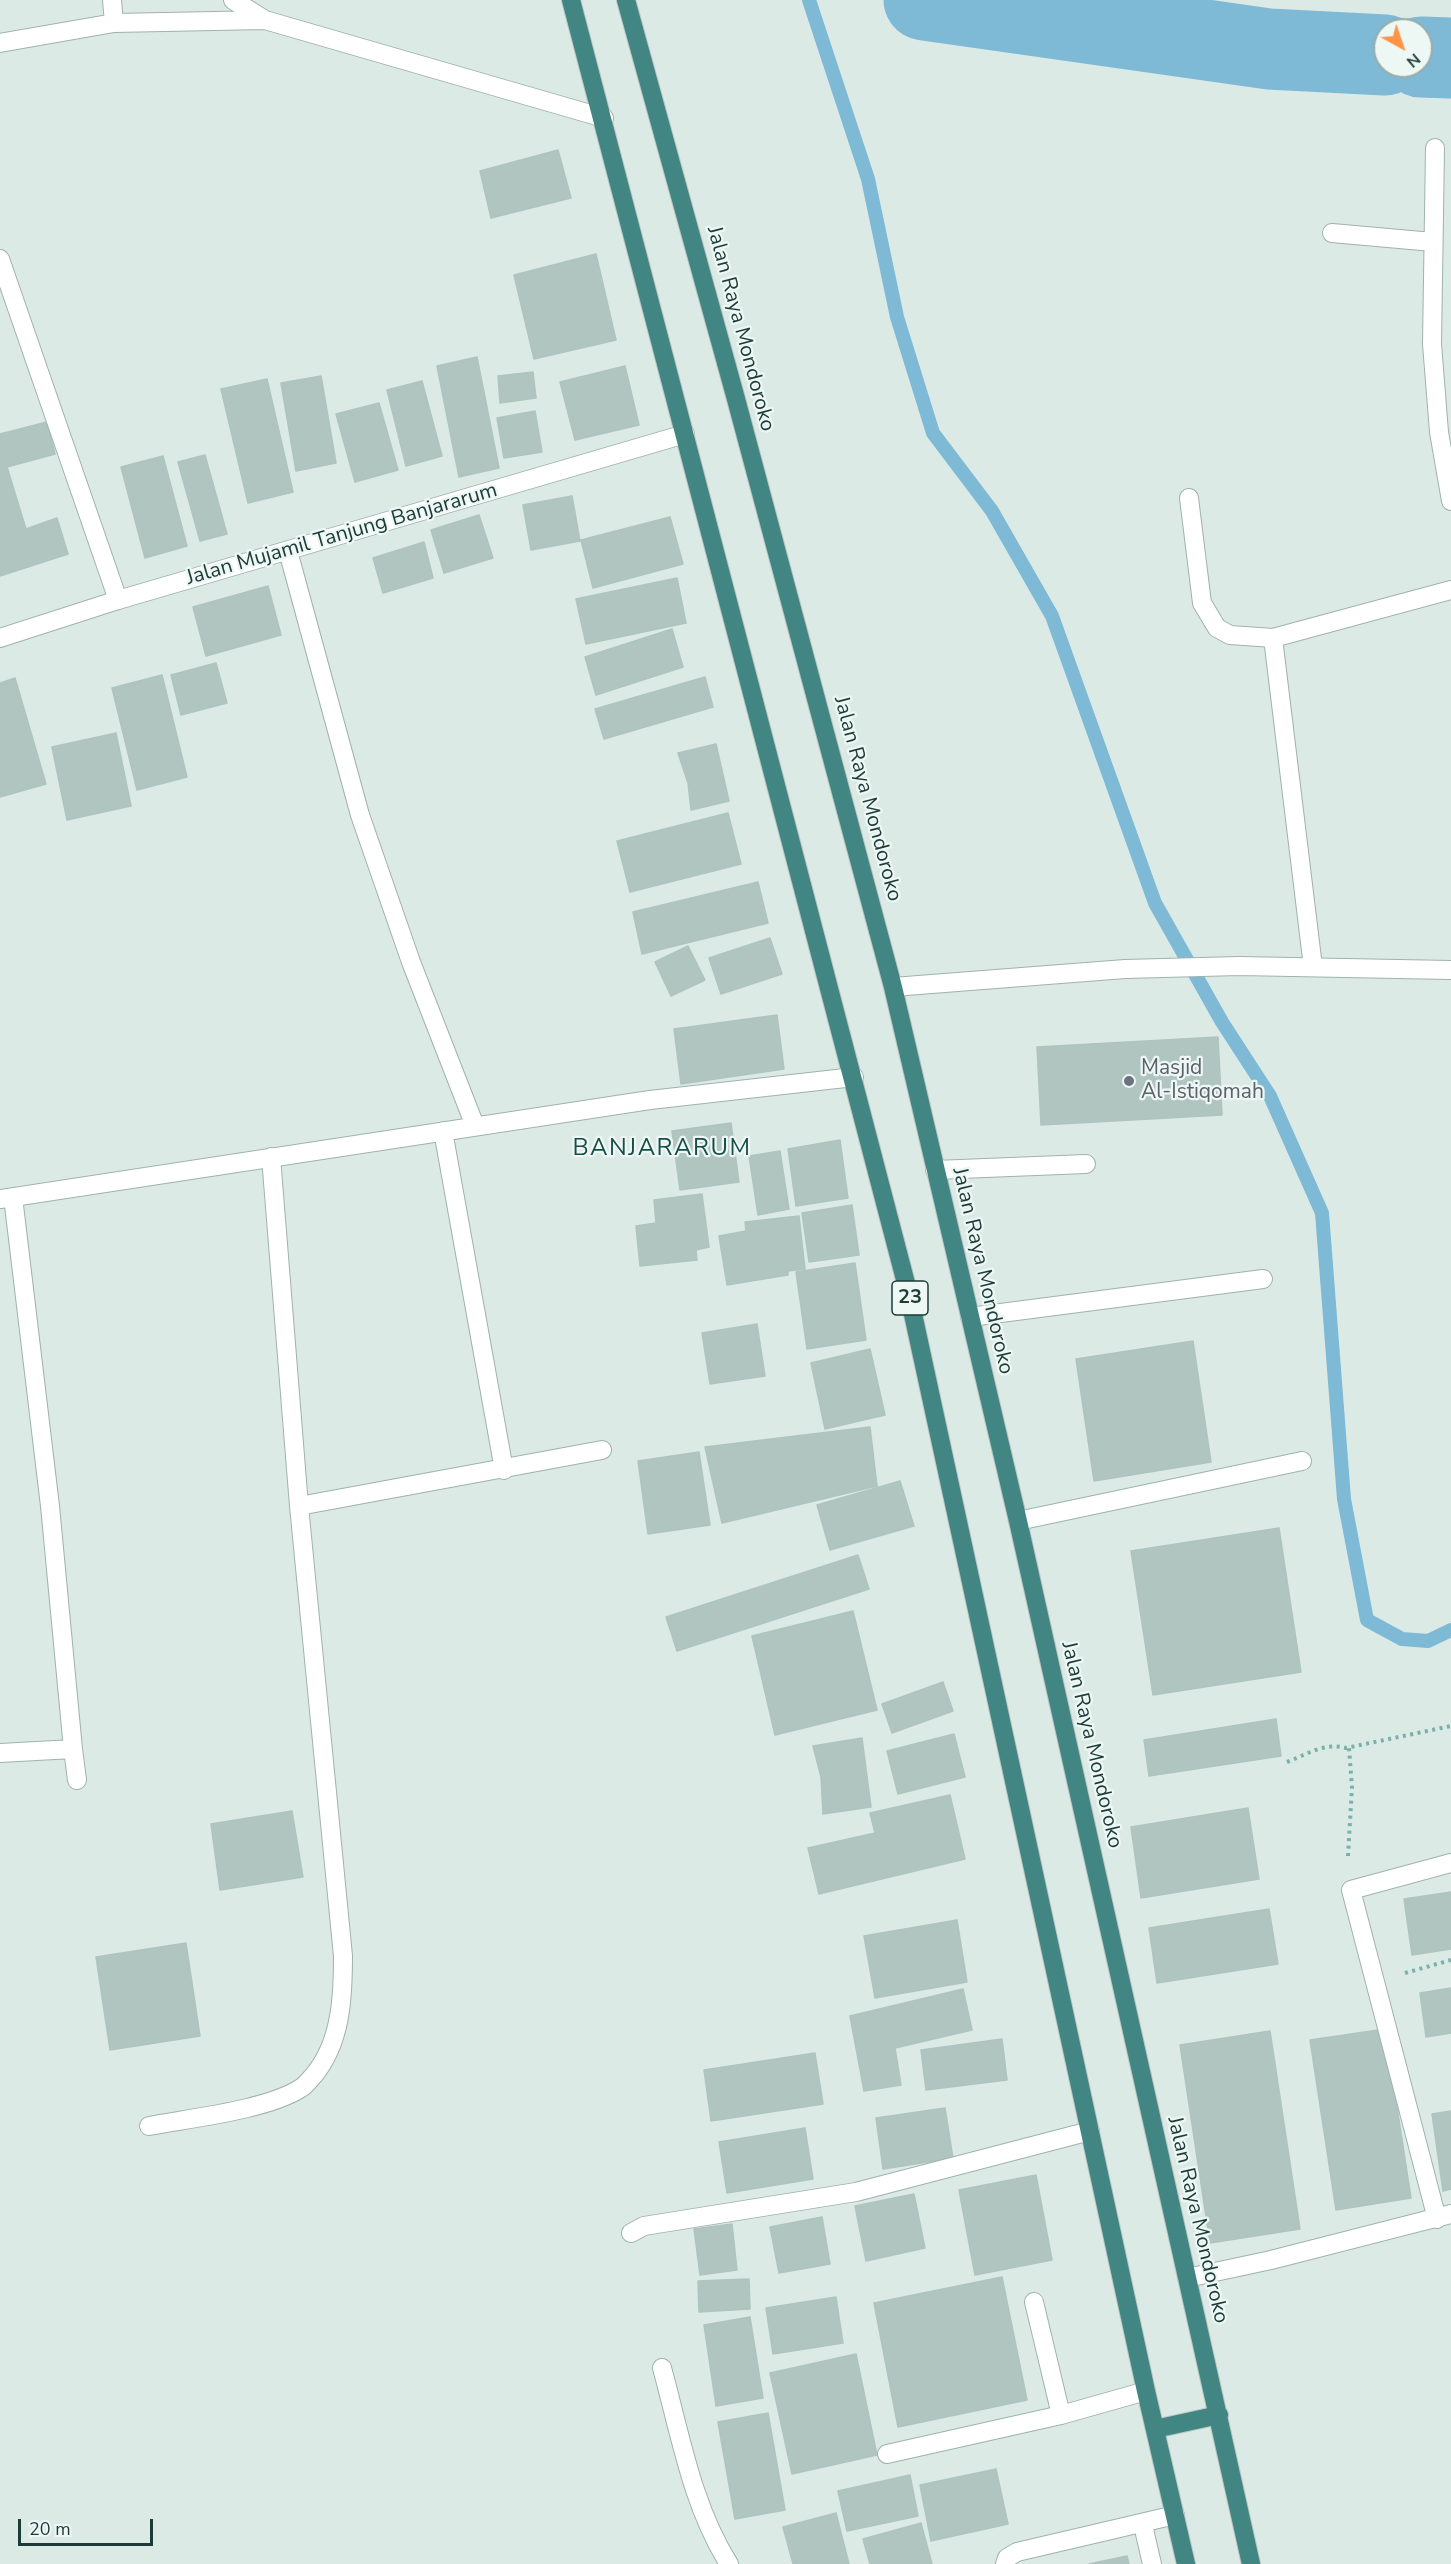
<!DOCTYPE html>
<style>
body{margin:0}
#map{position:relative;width:1451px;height:2564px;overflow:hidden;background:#dceae6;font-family:"Nunito Sans",sans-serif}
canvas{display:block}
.north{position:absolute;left:1373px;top:18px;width:60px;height:60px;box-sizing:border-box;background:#edf7f3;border:2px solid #9aaca8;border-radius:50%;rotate:140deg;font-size:16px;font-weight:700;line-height:24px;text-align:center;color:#1d3b38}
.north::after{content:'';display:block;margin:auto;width:21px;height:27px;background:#ff9346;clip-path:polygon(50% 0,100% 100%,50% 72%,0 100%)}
.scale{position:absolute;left:18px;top:2519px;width:135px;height:27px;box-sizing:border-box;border:3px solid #1d3b38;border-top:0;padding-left:8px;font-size:18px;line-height:21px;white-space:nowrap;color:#1d3b38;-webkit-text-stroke:4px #edf7f3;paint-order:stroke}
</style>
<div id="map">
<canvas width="1451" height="2564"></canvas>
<div class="north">N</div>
<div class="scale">20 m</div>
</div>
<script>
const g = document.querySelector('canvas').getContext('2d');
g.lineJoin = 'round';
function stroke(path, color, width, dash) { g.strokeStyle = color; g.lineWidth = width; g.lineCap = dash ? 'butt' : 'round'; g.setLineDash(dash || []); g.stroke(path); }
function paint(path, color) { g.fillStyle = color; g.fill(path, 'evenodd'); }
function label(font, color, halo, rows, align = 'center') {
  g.font = font + ' "Nunito Sans",sans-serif'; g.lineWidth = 4.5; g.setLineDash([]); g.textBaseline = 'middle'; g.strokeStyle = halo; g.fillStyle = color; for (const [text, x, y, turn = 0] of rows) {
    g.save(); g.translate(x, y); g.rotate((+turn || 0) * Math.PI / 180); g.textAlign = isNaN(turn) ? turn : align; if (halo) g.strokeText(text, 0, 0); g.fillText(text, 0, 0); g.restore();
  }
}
stroke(new Path2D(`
 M 809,0 L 868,179 L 897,317 L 933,433 L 992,511 L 1052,616 L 1155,903 L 1222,1022 L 1270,1096 L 1322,1213 L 1344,1499 L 1367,1620 L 1402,1639 L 1428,1641 L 1451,1630`), '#7eb9d6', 14);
stroke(new Path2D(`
 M 924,0 L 1269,49 L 1385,55
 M 1421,57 L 1451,58`), '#7eb9d6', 81);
const building = new Path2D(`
 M 558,150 L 571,198 L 491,218 L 480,171 Z
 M 596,254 L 616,340 L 534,359 L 514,275 Z
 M 477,357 L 499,468 L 459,477 L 437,366 Z
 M 625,366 L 639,425 L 575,440 L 560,382 Z
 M 533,372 L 536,398 L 500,403 L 498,376 Z
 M 321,376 L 336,463 L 296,471 L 281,383 Z
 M 267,379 L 293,492 L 248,503 L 221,389 Z
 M 422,381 L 442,456 L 406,466 L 387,390 Z
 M 379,403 L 398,470 L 355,482 L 336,414 Z
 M 535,411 L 542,452 L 504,458 L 497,418 Z
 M 47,422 L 55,454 L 7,467 L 26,529 L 57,518 L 68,554 L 0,576 L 0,434 Z
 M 205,455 L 227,534 L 200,541 L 178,462 Z
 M 163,456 L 187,546 L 145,558 L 121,467 Z
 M 572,496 L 580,541 L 531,550 L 523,505 Z
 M 479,515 L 493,558 L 444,573 L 431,530 Z
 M 670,517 L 683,564 L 593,588 L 581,540 Z
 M 424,542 L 433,578 L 383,593 L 373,558 Z
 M 677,578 L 686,623 L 586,644 L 576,599 Z
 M 268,586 L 281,635 L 206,656 L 193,607 Z
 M 672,629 L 683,667 L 596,695 L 585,657 Z
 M 216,663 L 227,703 L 181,715 L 171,675 Z
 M 162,675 L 187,777 L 137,790 L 112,688 Z
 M 705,677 L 713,707 L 604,739 L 595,709 Z
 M 15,678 L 46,784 L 0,797 L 0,683 Z
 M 116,733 L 131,806 L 67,820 L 52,747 Z
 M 716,744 L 729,801 L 691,810 L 688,783 L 678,753 Z
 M 728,813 L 741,864 L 630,892 L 617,841 Z
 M 758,882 L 768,923 L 642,954 L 633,912 Z
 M 770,938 L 782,974 L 721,994 L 709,958 Z
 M 688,946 L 705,980 L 671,996 L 655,962 Z
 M 777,1015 L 784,1069 L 681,1084 L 674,1029 Z
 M 1218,1037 L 1222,1115 L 1041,1125 L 1037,1047 Z
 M 731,1123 L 739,1182 L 680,1190 L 672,1131 Z
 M 840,1140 L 848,1198 L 796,1206 L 788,1149 Z
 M 780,1151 L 789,1209 L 758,1215 L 749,1156 Z
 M 702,1194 L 709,1247 L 696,1250 L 697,1260 L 640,1266 L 636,1226 L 656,1223 L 654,1200 Z
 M 852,1205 L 859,1255 L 809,1262 L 802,1213 Z
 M 799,1216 L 805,1269 L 788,1271 L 788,1275 L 727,1285 L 719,1236 L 746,1231 L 745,1222 Z
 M 855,1263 L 866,1340 L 807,1349 L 796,1272 Z
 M 757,1324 L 765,1376 L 710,1384 L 702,1333 Z
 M 1193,1341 L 1211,1462 L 1094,1481 L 1076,1359 Z
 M 870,1349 L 885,1415 L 825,1429 L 811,1363 Z
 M 870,1427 L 877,1486 L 722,1523 L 705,1447 Z
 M 699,1452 L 710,1525 L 648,1534 L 638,1461 Z
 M 900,1481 L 914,1526 L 830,1550 L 817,1505 Z
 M 1279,1528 L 1301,1672 L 1153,1695 L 1131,1551 Z
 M 858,1555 L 869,1589 L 677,1651 L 666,1617 Z
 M 853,1611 L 877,1710 L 775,1735 L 752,1636 Z
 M 943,1682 L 953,1711 L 892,1733 L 882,1704 Z
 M 1276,1719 L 1281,1756 L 1149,1776 L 1144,1740 Z
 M 954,1734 L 965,1777 L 898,1794 L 887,1751 Z
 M 862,1738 L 871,1807 L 823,1814 L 821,1777 L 813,1746 Z
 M 950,1795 L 965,1859 L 819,1894 L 808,1848 L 875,1833 L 870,1813 Z
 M 1248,1808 L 1259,1879 L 1141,1898 L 1131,1827 Z
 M 292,1811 L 303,1877 L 220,1890 L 211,1824 Z
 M 1451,1892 L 1451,1949 L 1412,1955 L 1404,1899 Z
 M 1269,1909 L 1278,1964 L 1157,1983 L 1149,1928 Z
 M 957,1920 L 967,1982 L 875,1998 L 864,1936 Z
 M 186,1943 L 200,2036 L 110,2050 L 96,1957 Z
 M 1451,1988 L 1451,2033 L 1426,2037 L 1420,1993 Z
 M 963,1989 L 972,2030 L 895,2048 L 901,2085 L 864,2091 L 850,2016 Z
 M 1385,2029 L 1411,2198 L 1336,2210 L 1310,2040 Z
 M 1270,2031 L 1300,2229 L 1210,2243 L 1180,2045 Z
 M 1002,2039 L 1007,2080 L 926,2090 L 921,2050 Z
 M 815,2053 L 823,2104 L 711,2121 L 704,2070 Z
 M 945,2108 L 953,2158 L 883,2169 L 876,2118 Z
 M 1451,2111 L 1451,2189 L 1443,2191 L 1432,2114 Z
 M 805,2128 L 813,2179 L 727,2193 L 719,2142 Z
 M 1036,2175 L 1052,2260 L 975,2275 L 959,2190 Z
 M 914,2194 L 925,2248 L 866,2261 L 855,2206 Z
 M 822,2217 L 830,2264 L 779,2273 L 770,2227 Z
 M 732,2224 L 737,2270 L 700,2275 L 694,2229 Z
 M 1002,2277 L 1027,2400 L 898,2427 L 874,2303 Z
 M 749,2279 L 750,2309 L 699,2312 L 698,2281 Z
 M 836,2297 L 843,2343 L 773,2354 L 766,2308 Z
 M 750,2317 L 763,2398 L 716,2406 L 704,2325 Z
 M 856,2354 L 877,2455 L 792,2474 L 770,2373 Z
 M 768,2413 L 785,2510 L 735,2519 L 718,2422 Z
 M 996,2469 L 1008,2524 L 931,2541 L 920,2485 Z
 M 910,2475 L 918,2516 L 847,2531 L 838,2491 Z
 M 836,2513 L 849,2564 L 793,2564 L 783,2527 Z
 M 921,2523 L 932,2564 L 870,2564 L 863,2539 Z
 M 1127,2556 L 1129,2564 L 1089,2564 Z`);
paint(building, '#b1c5c0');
stroke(building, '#aec4bf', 1.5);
const service = new Path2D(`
 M 935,1170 L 1086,1164
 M 970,1317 L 1263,1279
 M 1018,1521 L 1302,1461
 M 1034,2302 L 1061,2415
 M 662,2368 C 680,2433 692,2506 729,2564
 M 887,2454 L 1061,2415 L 1146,2391
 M 1143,2525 L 1152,2564
 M 1005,2564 L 1007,2558 L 1017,2552 L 1175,2515`);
const minor = new Path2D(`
 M 112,0 L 114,23
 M 233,0 L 265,20 L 604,118
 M 0,43 L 114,23 L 265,20
 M 1435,148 L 1432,344 L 1439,432 L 1451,501
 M 1332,233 L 1433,242
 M 0,259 L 118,600
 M 1189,498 L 1202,603 L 1217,628 L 1230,635 L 1273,638 L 1451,590
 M 288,551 L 360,815 L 411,962 L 475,1126
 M 1273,638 L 1313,967
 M 443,1131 L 504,1470
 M 0,1199 L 650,1100 L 854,1077
 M 299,1506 L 602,1450
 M 73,1749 L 77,1780
 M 0,1753 L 73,1749 L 50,1506 L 13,1197
 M 149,2126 C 191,2118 267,2110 301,2088 C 306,2085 310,2079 314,2075 C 341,2042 343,1998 343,1956 L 299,1506 L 271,1157
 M 1437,2219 L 1351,1890 L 1451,1863
 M 631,2233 L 644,2226 L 856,2192 L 1090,2131
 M 1187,2278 L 1271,2260 L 1451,2214`);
const tertiary = new Path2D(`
 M 0,638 L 118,600 L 685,434
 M 893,987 L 1125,969 L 1239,966 L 1451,970`);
const trunk = new Path2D(`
 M 571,0 L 908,1291 L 1146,2391 L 1186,2564
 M 626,0 L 736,399 L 893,987 L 1018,1521 L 1251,2564
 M 1155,2429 L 1219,2415`);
stroke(service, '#9fb2ae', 20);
stroke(minor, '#9fb2ae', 20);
stroke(tertiary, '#9fb2ae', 20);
stroke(trunk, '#bbc4c3', 20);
stroke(new Path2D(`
 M 1287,1762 C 1306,1755 1324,1742 1346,1748 L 1451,1726
 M 1348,1856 L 1352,1787 L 1349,1748
 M 1405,1973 L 1451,1960`), '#79b1a9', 4, [3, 4.5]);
stroke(service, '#fff', 18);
stroke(minor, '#fff', 18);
stroke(tertiary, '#fff', 18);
stroke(trunk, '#418682', 18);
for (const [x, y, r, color] of [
 [1129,1081,6,"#6b7280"]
]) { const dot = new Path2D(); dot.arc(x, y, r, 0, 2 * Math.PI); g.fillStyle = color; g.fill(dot); stroke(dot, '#edf7f3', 2); }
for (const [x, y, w] of [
 [910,1298,36]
]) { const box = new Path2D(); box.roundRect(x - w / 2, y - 17, w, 34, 4.5); g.fillStyle = '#edf7f3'; g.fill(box); stroke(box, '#1d3b38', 1.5); }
label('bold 20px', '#1d3b38', null, [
 ["23",910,1298]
]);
label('21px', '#1d3b38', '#edf7f3', [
 ["Jalan Raya Mondoroko",740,329,75],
 ["Jalan Mujamil Tanjung Banjararum",342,535,-16],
 ["Jalan Raya Mondoroko",867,799,75],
 ["Jalan Raya Mondoroko",982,1271,77],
 ["Jalan Raya Mondoroko",1091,1745,77],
 ["Jalan Raya Mondoroko",1197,2220,77]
]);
label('21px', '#5b616d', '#edf7f3', [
 ["Masjid",1141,1069],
 ["Al-Istiqomah",1141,1093]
], 'left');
g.letterSpacing = '1.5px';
label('24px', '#184e4a', '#edf7f3', [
 ["BANJARARUM",662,1149]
]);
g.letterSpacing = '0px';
</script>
